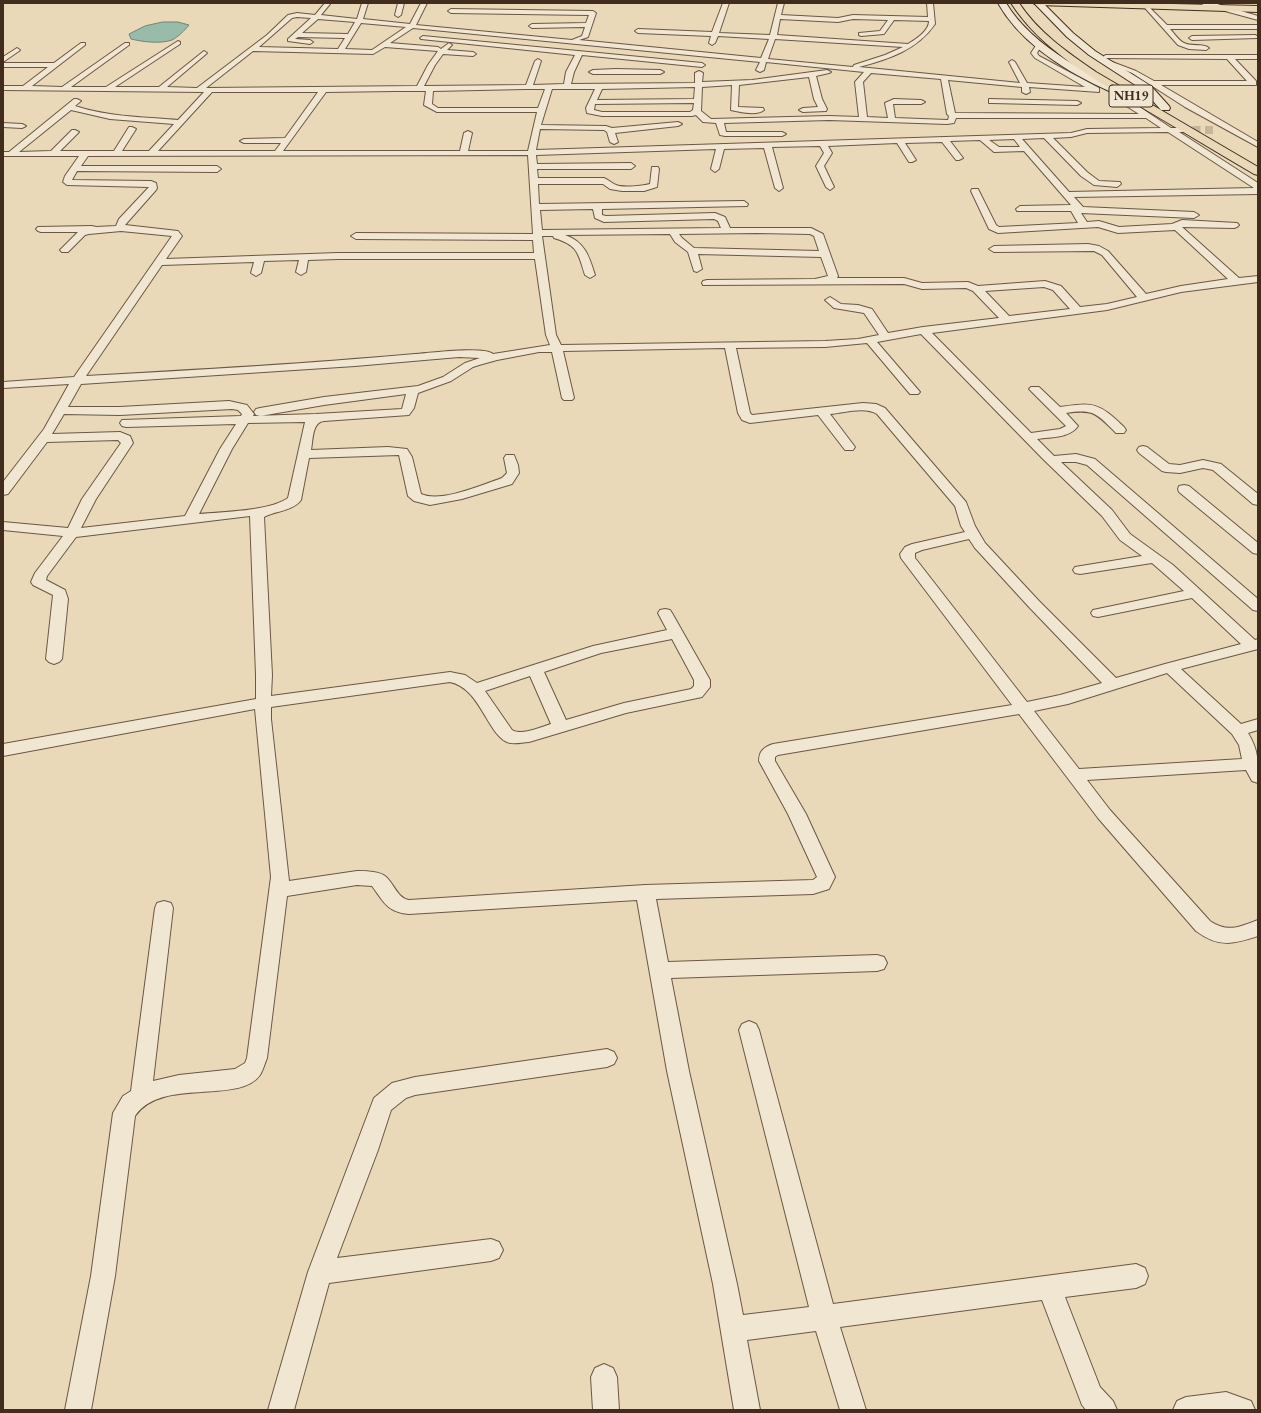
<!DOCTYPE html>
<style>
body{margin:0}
#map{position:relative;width:1261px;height:1413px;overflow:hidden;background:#e9d9b8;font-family:"EB Garamond",serif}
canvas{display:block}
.frame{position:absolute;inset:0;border:4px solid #412c1e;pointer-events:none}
</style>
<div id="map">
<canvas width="1261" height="1413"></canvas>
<div class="frame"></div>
</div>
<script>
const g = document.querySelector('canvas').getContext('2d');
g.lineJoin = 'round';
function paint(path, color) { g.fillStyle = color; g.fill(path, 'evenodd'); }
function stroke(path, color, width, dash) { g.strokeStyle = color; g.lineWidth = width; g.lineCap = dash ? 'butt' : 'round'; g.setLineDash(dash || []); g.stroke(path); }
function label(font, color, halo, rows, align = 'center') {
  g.font = font + ' "EB Garamond",serif'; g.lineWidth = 4; g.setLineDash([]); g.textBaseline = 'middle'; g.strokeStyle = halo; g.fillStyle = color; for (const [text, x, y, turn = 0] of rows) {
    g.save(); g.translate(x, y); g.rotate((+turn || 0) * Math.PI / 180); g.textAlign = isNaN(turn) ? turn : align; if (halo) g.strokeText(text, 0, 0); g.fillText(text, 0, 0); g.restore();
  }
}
const water = new Path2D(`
 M 163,22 L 178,22 L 189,25 C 185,30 178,37 172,40 C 161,44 143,42 131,39 L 129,34 L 145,26 Z`);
paint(water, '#98bbaa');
stroke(water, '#758272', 1);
stroke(new Path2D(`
 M 1180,130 L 1215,130`), '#c7b699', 8, [8, 4.5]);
const minor = new Path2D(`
 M 325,3 L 330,4 L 321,15 L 357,19 L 362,3 L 368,3 L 363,19 L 410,24 L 421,3 L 427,3 L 416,25 L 572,40 L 582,36 L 585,27 L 532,28 L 529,26 L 532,24 L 586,23 L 589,15 L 451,13 L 448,11 L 451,9 L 593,11 L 596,13 L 588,37 L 579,40 L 761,58 L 769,39 L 718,36 L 715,43 L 712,45 L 709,43 L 711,36 L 638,33 L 635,31 L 638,29 L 712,32 L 723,3 L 729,3 L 719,33 L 770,35 L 778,3 L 784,3 L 781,15 L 838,18 L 853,15 L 928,17 L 927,3 L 933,3 L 935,24 C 917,50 889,59 859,67 L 1020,83 L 1009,62 L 1012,60 L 1015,62 L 1027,83 L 1085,87 L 1035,58 L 1031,53 L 1037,44 L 1041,44 L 1042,45 L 1037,53 L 1039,56 L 1099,88 L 1099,92 L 1029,87 L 1030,92 L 1026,94 L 1022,92 L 1022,87 L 948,80 L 955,113 L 1139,114 L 1120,102 L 1111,91 L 1115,89 L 1118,89 L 1126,98 L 1171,128 L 1183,128 L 1183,132 L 1179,132 L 1258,183 L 1258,194 L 1074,197 L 1083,207 L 1194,212 L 1199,215 L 1194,218 L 1081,213 L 1087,222 L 1099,221 L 1119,227 L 1172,224 L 1182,220 L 1237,223 L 1239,225 L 1237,227 L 1234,228 L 1182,227 L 1239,278 L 1258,276 L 1258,282 L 1181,292 L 1107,310 L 932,333 L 1031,433 L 1060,429 L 1066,426 L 1029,389 L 1031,387 L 1039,387 L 1060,407 C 1094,402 1099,403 1124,427 L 1126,430 L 1124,433 L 1116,433 C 1096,413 1094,409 1066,413 L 1078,426 C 1070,438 1051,437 1037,439 L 1054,456 L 1076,454 L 1095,459 L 1258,599 L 1258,611 L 1253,610 L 1087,465 L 1076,462 L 1061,462 L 1112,510 L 1130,534 L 1173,565 L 1255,640 L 1258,639 L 1258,649 L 1181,669 L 1241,724 L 1258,719 L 1258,730 L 1248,733 C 1259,751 1258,762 1258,783 L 1252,781 L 1246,770 L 1087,780 L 1110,810 L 1210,921 C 1228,933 1239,927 1258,920 L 1258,936 C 1233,944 1219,948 1196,931 L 1098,818 L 1019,714 L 778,755 L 775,757 L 775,761 L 806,814 L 835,877 L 829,889 L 813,894 L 656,899 L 668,962 L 877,955 L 884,957 L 887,963 L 884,969 L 877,971 L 671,978 L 689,1071 L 737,1284 L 743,1315 L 809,1307 L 739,1030 L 742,1024 L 749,1021 L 756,1024 L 759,1030 L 833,1304 L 1136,1264 L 1145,1268 L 1148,1276 L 1145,1284 L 1136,1288 L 1065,1297 L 1100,1387 L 1113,1401 L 1117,1410 L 1086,1410 L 1082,1405 L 1042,1300 L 840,1327 L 866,1410 L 840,1410 L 816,1331 L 747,1340 L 760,1410 L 734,1410 L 713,1284 L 667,1071 L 637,900 L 409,914 C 387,912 384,902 372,886 L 357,885 L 287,896 L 267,1058 C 265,1063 263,1070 260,1075 C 239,1105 161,1077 135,1116 L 115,1276 L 91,1410 L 65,1410 L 91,1276 L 113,1113 L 123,1096 L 131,1091 L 155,908 L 157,903 L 164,901 L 171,903 L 173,908 L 153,1081 L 179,1075 L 235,1069 L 245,1063 L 247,1058 L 271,877 L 255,709 L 3,756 L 3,744 L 256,699 L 256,675 L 250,516 L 76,537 L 47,576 L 46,580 L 65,590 L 68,599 L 62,659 L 59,662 L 54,664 L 49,662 L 46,659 L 53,595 L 33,585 L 31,582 L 35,573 L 63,536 L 3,530 L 3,522 L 68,528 L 82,499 L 121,443 L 118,440 L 47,442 L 8,494 L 3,495 L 3,482 L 44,429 L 69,384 L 3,388 L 3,382 L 74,377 L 172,236 L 121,231 L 89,234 L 85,235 L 68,252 L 62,252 L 60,250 L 78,232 L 41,232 L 38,231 L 36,229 L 38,227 L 92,226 L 96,227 L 116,226 L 119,219 L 149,187 L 67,185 L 63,182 L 65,176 L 79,156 L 3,156 L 3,152 L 9,152 L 74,99 L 77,99 L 81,101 L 75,106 C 109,117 144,117 178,120 L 204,92 L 3,90 L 3,86 L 23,86 L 48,67 L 3,67 L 3,63 L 54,63 L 81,43 L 85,43 L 85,45 L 32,86 L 62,87 L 125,43 L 129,43 L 129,45 L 71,87 L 106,87 L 178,41 L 180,42 L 180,44 L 115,87 L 159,87 L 204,51 L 207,53 L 206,54 L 167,87 L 197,88 L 267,35 L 288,15 L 297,13 L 315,15 ZM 297,17 L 311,18 L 288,39 L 288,41 L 310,44 L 313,42 L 310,40 L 295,39 L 298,37 L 345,38 L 338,49 L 259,47 L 292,18 ZM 318,19 L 355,22 L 348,34 L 302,33 ZM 780,19 L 838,22 L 853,19 L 888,20 L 880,31 L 859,33 L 859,35 L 861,36 L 884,34 L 894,20 L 929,21 C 929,31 916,39 908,44 L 777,35 ZM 361,23 L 406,27 L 372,50 L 345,49 ZM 413,28 L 760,62 L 756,70 L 760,72 L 764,70 L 766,62 L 864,72 L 855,82 L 859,117 L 829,116 L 711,119 L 701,111 L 702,87 L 732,85 L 731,110 C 740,112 757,116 764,110 L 763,108 L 738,107 L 739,85 L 809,77 L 814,99 L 818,107 L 803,108 L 799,110 L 803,112 L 826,111 L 827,109 L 822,99 L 816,76 L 829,73 L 831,72 L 827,70 L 752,80 L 702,82 L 703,73 L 699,71 L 695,73 L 695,83 L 571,84 L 574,72 L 582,55 L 702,67 L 705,65 L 702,63 L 423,36 L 420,38 L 421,39 L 575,55 L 566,72 L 564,84 L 533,85 L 541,61 L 538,59 L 535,61 L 526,85 L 424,86 L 435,65 L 443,54 L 473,56 L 476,54 L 473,52 L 447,50 L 452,45 L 449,43 L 441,49 L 438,47 L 390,43 ZM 775,39 L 903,47 L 885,55 L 854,65 L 853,67 L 768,59 ZM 385,47 L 438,51 L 428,65 L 417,86 L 206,88 L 253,51 L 373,54 ZM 871,73 L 941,79 L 947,114 L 949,116 L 948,120 L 895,118 L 893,104 L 921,104 L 925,102 L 921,100 L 894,99 L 885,103 L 888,118 L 867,117 L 863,82 ZM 695,87 L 694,99 L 597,100 L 602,89 ZM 525,89 L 545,89 L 538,108 L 438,108 L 432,104 L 433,91 ZM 552,89 L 595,89 L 586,108 L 587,113 L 602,116 L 692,116 L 696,115 L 703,122 L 716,123 L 720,135 L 725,136 L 782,136 L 786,134 L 782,132 L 726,132 L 724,123 L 829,120 L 947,124 L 954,123 L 956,118 L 1146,118 L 1161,128 L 1087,129 L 1071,133 L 536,150 L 540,129 L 604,130 L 607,132 L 610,142 L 614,144 L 618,142 L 615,133 L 678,126 L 682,124 L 678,122 L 612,128 L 606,126 L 541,125 ZM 394,91 L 426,91 L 424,105 L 437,112 L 537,112 L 528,151 L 468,151 L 472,133 L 468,131 L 464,133 L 460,151 L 283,151 L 326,92 ZM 212,92 L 318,92 L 285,138 L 244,139 L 240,141 L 244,143 L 281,143 L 275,151 L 158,151 ZM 694,103 L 693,110 L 690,112 L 602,112 L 594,110 L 595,104 ZM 71,110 L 110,119 L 174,124 L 149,151 L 122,151 L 136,129 L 132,127 L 129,127 L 114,151 L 60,151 L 79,132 L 75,130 L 72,130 L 51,151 L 19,152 ZM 1168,132 L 1254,188 L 1069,192 L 1022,139 L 1044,138 L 1081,176 L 1094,185 L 1117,187 L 1121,184 L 1120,182 L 1099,181 L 1087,172 L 1053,138 L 1071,137 L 1087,133 ZM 1014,139 L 1020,147 L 999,147 L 989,140 ZM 980,140 L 994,152 L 1024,151 L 1071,205 L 1020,206 L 1016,209 L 1017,211 L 1071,211 L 1078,223 L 999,227 L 996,225 L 978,189 L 972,189 L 971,191 L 989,229 L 998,233 L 1098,227 L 1118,233 L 1175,230 L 1228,279 L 1181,286 L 1146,294 L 1108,251 L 1099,246 L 1088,244 L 994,246 L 989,249 L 994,252 L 1094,251 L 1102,255 L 1137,297 L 1107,304 L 1080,307 L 1061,286 L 1045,281 L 978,286 L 968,282 L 922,283 L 904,278 L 837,278 L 838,276 L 823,234 L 811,228 L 730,228 L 725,217 L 715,213 L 606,216 L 602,215 L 602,209 L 747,206 L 748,204 L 744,201 L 539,204 L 538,184 L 603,184 L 610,189 L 622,191 L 644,191 L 657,187 L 659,169 L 658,167 L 652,167 L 650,184 C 642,186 623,188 616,185 C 611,183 609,180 604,178 L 538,178 L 537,169 L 631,169 L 635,166 L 631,163 L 537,164 L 536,155 L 716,149 L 711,169 L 715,172 L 719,169 L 724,149 L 764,148 L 775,188 L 779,191 L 783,188 L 772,147 L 820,146 L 824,153 L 816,166 L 826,187 L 830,190 L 834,187 L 824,166 L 832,153 L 828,146 L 897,143 L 909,162 L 912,162 L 916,160 L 905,143 L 942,142 L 956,160 L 959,160 L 963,158 L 950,141 ZM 528,155 L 533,234 L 356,233 L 351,236 L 356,239 L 533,240 L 534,253 L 338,253 L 166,259 L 182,236 L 178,231 L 125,225 L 156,190 L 157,188 L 156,183 L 151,181 L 72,180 L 77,171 L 217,172 L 221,169 L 217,166 L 81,166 L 88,156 ZM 593,209 L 595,218 L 604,222 L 714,219 L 718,221 L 721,228 L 542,230 L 540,210 ZM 757,233 L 810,234 L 814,236 L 819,251 L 694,248 L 682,238 L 679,234 ZM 670,234 L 675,242 L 688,252 L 694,271 L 697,272 L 702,269 L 698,254 L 821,257 L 828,276 L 815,279 L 707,280 L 703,281 L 702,283 L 703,285 L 904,284 L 922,289 L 966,288 L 973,291 L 999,318 L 923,327 L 888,333 L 872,309 L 858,305 L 841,304 L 830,297 L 825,300 L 834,308 L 864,313 L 879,335 L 858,339 L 825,341 L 561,345 L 556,335 L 542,236 L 553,236 L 554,238 C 578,245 578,253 585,275 L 590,278 L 595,275 C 589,256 585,242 565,235 ZM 338,259 L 535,259 L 546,335 L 550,345 L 493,354 C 484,346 430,353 415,354 C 306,364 196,370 86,376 L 162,265 L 254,262 L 251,273 L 256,276 L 261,273 L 264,261 L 299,260 L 296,272 L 301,275 L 306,272 L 308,260 ZM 1044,287 L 1053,290 L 1070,309 L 1009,316 L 985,291 ZM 921,334 L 1043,459 L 1102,516 L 1120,540 L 1142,556 L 1075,567 L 1073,570 L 1075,573 L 1080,574 L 1152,563 L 1184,591 L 1093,610 L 1091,613 L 1093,616 L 1098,617 L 1192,598 L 1241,644 L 1165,664 L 1116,678 L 1039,601 L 985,543 L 975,526 L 966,502 L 885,408 L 876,404 L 863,403 L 752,415 L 750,413 L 736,348 L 825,347 L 867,343 L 910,394 L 918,394 L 920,392 L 877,342 ZM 725,348 L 738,413 L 742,420 L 750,423 L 818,415 L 845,450 L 853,450 L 855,447 L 830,414 C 843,413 865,406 877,414 L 955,506 L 961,526 L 965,532 L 912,544 L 905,547 L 900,554 L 901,558 L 1012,705 L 773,744 C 764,747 759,751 759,761 L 788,814 L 817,877 L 813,880 L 645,885 L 409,900 C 397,898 394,883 385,876 C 378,871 365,871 357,871 L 289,881 L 271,719 L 271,707 L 450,682 C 480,688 487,733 507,742 C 514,745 522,742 529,742 L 626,713 L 702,697 L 710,687 L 710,680 L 672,613 L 670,610 L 665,609 L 660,610 L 658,613 L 667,630 L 593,646 L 477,683 L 465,675 L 450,672 L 271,696 L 272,675 L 264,517 C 275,511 293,511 301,500 L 309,458 L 399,455 L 408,496 L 414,501 L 430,505 L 462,499 L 512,484 L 519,473 L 518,465 L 514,455 L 506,455 L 504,458 L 507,473 L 502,478 C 482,485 441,503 421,494 L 412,457 L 407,449 L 388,447 L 311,450 C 313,440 312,422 324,421 L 409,415 L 414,408 L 418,393 L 451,381 L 473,367 L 479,365 L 497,360 L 539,352 L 552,352 L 562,398 L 564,400 L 572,400 L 574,398 L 563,351 ZM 459,357 L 480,358 L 465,363 L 443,377 L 418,386 L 324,397 L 260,408 L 256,409 L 254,412 L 256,415 L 260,416 L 324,405 L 406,394 L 402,409 L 316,414 L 253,416 L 254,414 L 247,405 L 229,401 L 120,407 L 68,407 L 81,384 L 355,366 ZM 232,409 L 238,410 L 242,414 L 241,416 L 122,420 L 120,423 L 122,426 L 126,427 L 236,424 L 220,449 L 185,516 L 81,528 L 96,499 L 133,443 L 130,436 L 120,432 L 52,434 L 64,414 L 120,415 ZM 305,422 L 288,498 C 270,511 222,512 199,514 L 232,449 L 248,423 ZM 969,539 L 975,548 L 1029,607 L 1102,683 L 1060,695 L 1027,702 L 915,558 L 915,553 L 922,550 ZM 672,639 L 694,680 L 694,686 L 691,689 L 624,703 L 566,720 L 544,672 L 601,653 ZM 1167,673 L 1232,734 L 1239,745 L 1242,759 L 1079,769 L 1034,711 L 1068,704 ZM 530,676 L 551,724 C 541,727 522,736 512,730 L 485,691 Z
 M 398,3 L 404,3 L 401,15 L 398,17 L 395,15 Z
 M 1147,5 L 1167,25 L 1258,25 L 1258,29 L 1170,29 C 1174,33 1179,41 1184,43 C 1192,47 1203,43 1209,48 L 1206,50 L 1189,49 L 1178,45 L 1145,8 L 1145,6 Z
 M 1255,35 L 1257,36 L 1257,38 L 1192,40 L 1189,38 L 1192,36 Z
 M 17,48 L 20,50 L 19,51 L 3,62 L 3,57 Z
 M 1106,55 L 1258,55 L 1258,59 L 1235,59 L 1256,81 L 1256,85 L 1161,85 L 1258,142 L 1258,147 L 1185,107 L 1132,73 L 1102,61 L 1107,60 L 1136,71 L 1154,81 L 1247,81 L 1227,59 L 1104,58 L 1104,56 Z
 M 616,69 L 660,70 L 664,72 L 660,74 L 593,74 L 589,72 L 593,70 Z
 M 989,99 L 1077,101 L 1081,103 L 1077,105 L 992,103 L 989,103 Z
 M 3,123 L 22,124 L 26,126 L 22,128 L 3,127 Z
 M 1143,446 L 1147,447 L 1169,464 L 1180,465 L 1203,460 L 1221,464 L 1258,494 L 1258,505 L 1253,504 L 1213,470 L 1203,468 L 1180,473 L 1166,472 L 1162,471 L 1139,453 L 1137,450 L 1139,447 Z
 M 1184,485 L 1189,486 L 1258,543 L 1258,554 L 1253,553 L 1179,492 L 1178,489 L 1179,486 Z
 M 607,1049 L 614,1052 L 617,1058 L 614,1064 L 607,1067 L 415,1095 L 406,1098 L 391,1110 L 378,1150 L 337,1258 L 491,1239 L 499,1242 L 503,1250 L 499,1258 L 491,1261 L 329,1283 L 294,1410 L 268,1410 L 308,1272 L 374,1098 L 392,1083 L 415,1077 Z
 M 604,1364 L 613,1368 L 617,1377 L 619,1410 L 593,1410 L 591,1377 L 595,1368 Z
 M 1226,1392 L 1251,1401 L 1255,1410 L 1173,1410 L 1177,1401 L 1186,1397 Z`);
const tertiary = new Path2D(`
 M 1202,3 L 1214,3 L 1258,16 L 1258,20 L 1203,5 Z`);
const secondary = new Path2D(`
 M 998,3 L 1006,3 C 1033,48 1094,78 1141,98 L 1142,100 L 1137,103 C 1127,101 1118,96 1109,91 C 1067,72 1021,44 998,3 Z
 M 1034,3 L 1043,3 L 1073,33 L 1095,51 L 1151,86 L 1169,106 L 1170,108 L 1169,110 L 1161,110 L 1143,90 L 1089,55 L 1067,37 Z`);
const primary = new Path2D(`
 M 1034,3 L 1130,3 L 1258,6 L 1258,12 L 1038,5 Z`);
const trunk = new Path2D(`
 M 1011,3 L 1019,3 C 1039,33 1067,52 1096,72 L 1258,167 L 1258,175 L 1254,174 C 1216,152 1179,129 1141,107 C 1093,78 1042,51 1011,3 Z
 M 1033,3 L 1042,3 L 1038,5 Z`);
stroke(minor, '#6b5744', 2);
stroke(tertiary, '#6b5744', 2);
stroke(secondary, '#412c1e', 2);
stroke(primary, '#412c1e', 2);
stroke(trunk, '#412c1e', 2);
paint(minor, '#f1e6d1');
paint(tertiary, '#f1e6d1');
paint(secondary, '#f1e6d1');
paint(primary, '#e9d9b8');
paint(trunk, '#e9d9b8');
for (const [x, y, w] of [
 [1131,96,44]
]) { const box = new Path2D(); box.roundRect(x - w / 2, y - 11, w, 22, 3); g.fillStyle = '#f1e6d1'; g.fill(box); stroke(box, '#412c1e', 1); }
label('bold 13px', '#412c1e', null, [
 ["NH19",1131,96]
]);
</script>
